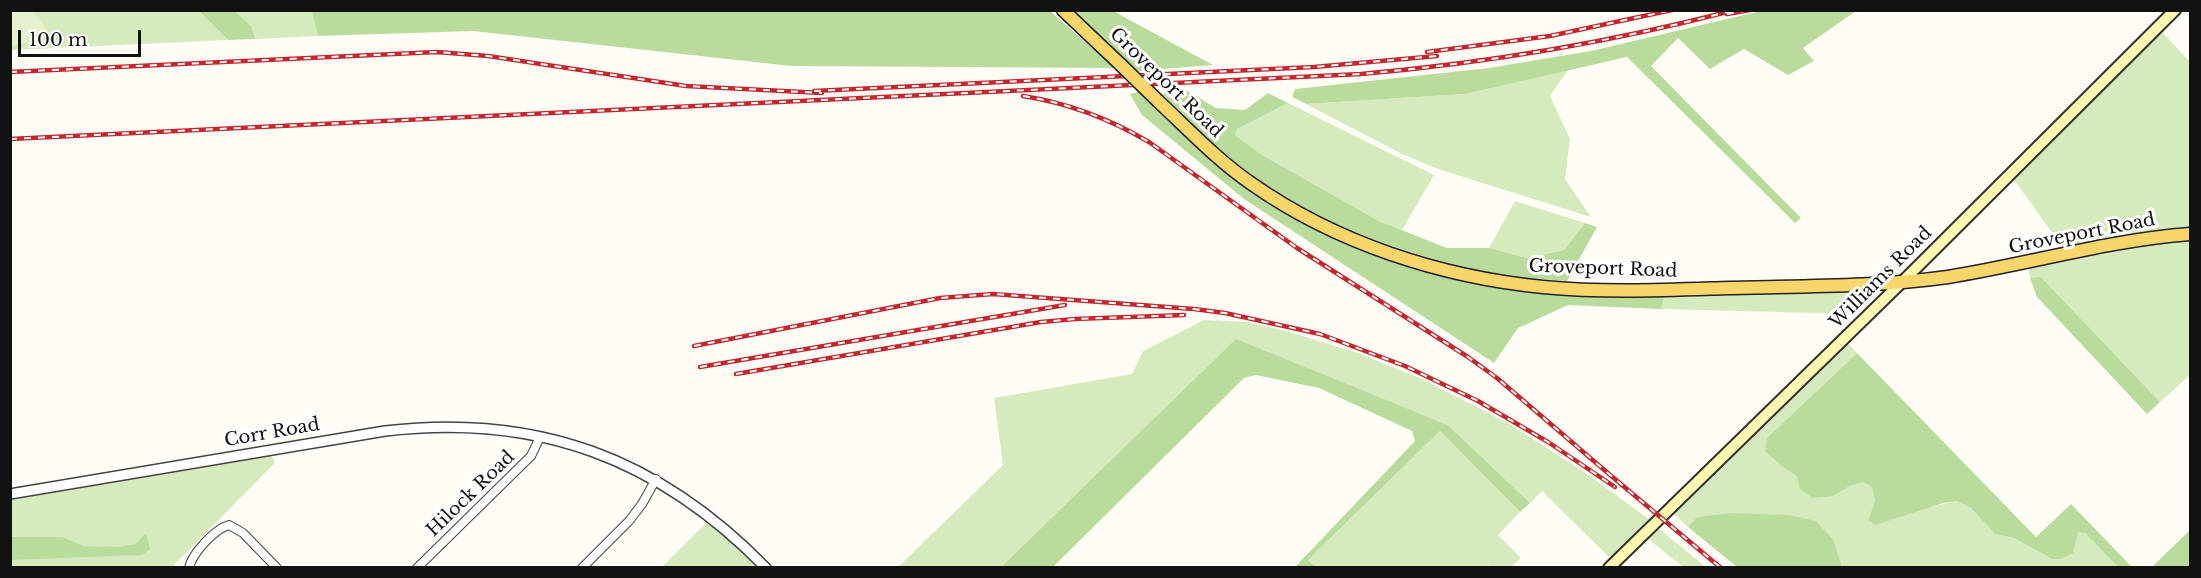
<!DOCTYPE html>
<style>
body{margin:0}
#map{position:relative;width:2201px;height:578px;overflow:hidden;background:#fffdf5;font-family:"Libre Baskerville",serif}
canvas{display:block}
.frame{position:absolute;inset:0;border:12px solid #111;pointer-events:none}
.scale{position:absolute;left:18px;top:30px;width:123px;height:27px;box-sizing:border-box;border:3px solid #111;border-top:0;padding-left:8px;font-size:18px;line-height:21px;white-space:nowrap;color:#111;-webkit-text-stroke:4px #fff;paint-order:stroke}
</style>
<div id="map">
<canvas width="2201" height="578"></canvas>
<div class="frame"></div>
<div class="scale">100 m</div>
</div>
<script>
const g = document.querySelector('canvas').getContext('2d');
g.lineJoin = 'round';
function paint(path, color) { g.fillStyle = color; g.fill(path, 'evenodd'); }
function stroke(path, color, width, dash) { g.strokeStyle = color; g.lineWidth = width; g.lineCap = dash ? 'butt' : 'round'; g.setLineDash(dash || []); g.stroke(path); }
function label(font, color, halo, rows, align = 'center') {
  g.font = font + ' "Libre Baskerville",serif'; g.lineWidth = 6; g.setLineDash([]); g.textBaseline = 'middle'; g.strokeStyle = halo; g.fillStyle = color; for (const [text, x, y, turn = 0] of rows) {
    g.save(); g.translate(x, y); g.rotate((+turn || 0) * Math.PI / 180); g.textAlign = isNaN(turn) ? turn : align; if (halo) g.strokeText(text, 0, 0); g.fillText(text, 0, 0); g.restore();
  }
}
paint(new Path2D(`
 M 10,11 L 199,11 L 228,40 L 11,50 Z
 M 235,11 L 314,11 L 312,13 L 318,36 L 255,39 L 252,27 Z
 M 2161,31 L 2190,62 L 2190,228 L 2130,235 L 2064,249 L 2012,177 Z
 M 1568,70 L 1550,96 L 1570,139 L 1565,179 L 1591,217 L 1438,169 L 1402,154 L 1306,104 L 1465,94 Z
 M 1288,103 L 1434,175 L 1402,230 L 1379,221 L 1262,155 L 1235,135 L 1237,129 Z
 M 1515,201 L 1585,223 L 1564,250 L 1527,258 L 1489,248 Z
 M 2190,241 L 2190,375 L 2160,402 L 2041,277 L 2030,278 L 2029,268 L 2149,245 Z
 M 1864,291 L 1856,314 L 1661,309 L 1664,297 Z
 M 1204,320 L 1247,322 L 1286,331 L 1358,353 L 1422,379 L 1508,423 L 1586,473 L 1650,520 L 1611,559 L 1542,491 L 1530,503 L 1448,425 L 1236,340 L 1001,567 L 897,568 L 1003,465 L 994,398 L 1132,374 L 1143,351 Z
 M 1846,341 L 1857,353 L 1767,438 L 1783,467 L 1832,496 L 1850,486 L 1863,482 L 1872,487 L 1875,501 L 1868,520 L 1957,501 L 1971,508 L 1995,534 L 2014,538 L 2052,559 L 2075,540 L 2078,531 L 2085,533 L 2118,567 L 1842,567 L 1834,541 L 1757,515 L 1728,513 L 1697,517 L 1688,527 L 1672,512 Z
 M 1440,431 L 1520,512 L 1498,535 L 1521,558 L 1511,567 L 1491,567 L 1488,565 L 1485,568 L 1315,568 L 1308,560 Z
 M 271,454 L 275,463 L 172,567 L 11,568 L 11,499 Z
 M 708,521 L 760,568 L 661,568 Z
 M 1658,528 L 1706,567 L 1683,567 L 1647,538 Z`), '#d5ebbd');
paint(new Path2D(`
 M 314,10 L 1050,11 L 1115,68 L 791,66 L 473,31 L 318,36 L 312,13 Z
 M 199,11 L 235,11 L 252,27 L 255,39 L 228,40 Z
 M 1071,11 L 1113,11 L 1213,65 L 1138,71 Z
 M 1761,11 L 1856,11 L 1803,48 L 1814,61 L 1788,75 L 1744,49 L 1710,69 L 1678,38 L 1651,66 L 1801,218 L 1795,223 L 1627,57 L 1465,94 L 1306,104 L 1292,97 L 1295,89 L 1489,68 L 1591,51 Z
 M 1184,89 L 1216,108 L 1245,110 L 1268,93 L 1288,103 L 1237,129 L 1235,135 L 1262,155 L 1379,221 L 1447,248 L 1489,248 L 1527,258 L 1564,250 L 1585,223 L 1597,227 L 1567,281 C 1546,279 1524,278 1503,275 C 1424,261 1313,224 1250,175 C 1218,151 1191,122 1162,94 Z
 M 1139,92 C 1173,124 1205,160 1244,187 C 1337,252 1448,283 1559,294 C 1594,298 1630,296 1664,297 L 1661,309 L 1568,305 L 1518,328 L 1494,363 L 1244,199 L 1142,115 L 1130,94 Z
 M 2041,277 L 2160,402 L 2147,414 L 2037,297 L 2030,278 Z
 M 1236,339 L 1448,425 L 1530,503 L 1520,512 L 1440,431 L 1308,560 L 1315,567 L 1295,567 L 1415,441 L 1412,431 L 1319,388 L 1256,375 L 1244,378 L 1053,567 L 1001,567 Z
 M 1857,353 L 2036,537 L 2071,504 L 2132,567 L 2118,567 L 2085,533 L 2078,532 L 2073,553 L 2061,559 L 2052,559 L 2014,538 L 1995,534 L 1971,508 L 1957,501 L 1943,503 L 1875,525 L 1868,520 L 1875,501 L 1872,487 L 1863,482 L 1850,486 L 1833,496 L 1813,498 L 1800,489 L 1797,476 L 1783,467 L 1765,451 L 1767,438 Z
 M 1728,513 L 1789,515 L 1816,521 L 1834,541 L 1842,567 L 1737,567 L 1688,527 L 1697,517 Z
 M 2190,530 L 2190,567 L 2152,567 Z
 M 146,533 L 150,549 L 142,555 L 11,560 L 11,537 L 62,537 L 83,546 L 118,547 L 136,544 Z`), '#b9dc9c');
paint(new Path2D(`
 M 11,10 L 33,11 L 47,31 L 27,42 L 11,46 Z`), '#e6f2cf');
const minor = new Path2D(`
 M 189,568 C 192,553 215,529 229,525 L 243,533 L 277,568
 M 417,568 L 531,456 L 540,437
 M 582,568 L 629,521 L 642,504 L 656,479`);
const tertiary = new Path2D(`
 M 10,494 L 385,431 C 537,413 659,458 766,568`);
const secondary = new Path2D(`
 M 1609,568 L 1902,282 L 2175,10`);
const primary = new Path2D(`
 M 1063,10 L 1121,65
 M 1158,101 C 1188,129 1217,160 1252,184 C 1336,243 1441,277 1543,287 C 1605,293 1668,290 1729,288 C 1802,286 1876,287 1948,277 C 2029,264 2109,240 2190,234`);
stroke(minor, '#444', 10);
stroke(tertiary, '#444', 12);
stroke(secondary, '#333', 14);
stroke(primary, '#222', 15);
stroke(minor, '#fff', 8);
stroke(tertiary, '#fff', 9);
stroke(secondary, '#fff6b0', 10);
stroke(primary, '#f9d66b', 12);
const rail = new Path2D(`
 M 1727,14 L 1750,10
 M 1427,52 L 1550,36 L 1672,10
 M 10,72 L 437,52 L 488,56 L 686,86 L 822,93
 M 814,91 L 1314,67 L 1437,56
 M 1023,96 C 1068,103 1110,119 1149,142 L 1297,248 L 1468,357 L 1497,378 L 1609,474 L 1721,568
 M 10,139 L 1361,74 C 1487,63 1612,42 1735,10
 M 694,346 L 940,298 L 993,294 L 1194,309 L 1225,313 L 1320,334 L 1405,366 L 1478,401 L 1548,442 L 1615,487
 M 700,367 L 1065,305
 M 736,374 L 1041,322 L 1075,319 L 1184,315`);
stroke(rail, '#c4262e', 4.5);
stroke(rail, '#fff', 2, [7]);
const primaryBridge = new Path2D(`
 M 1121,65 L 1158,101`);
stroke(primaryBridge, '#222', 15, []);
stroke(primaryBridge, '#f9d66b', 12);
label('18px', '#111', '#fff', [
 ["Groveport Road",1166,83,44],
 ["Groveport Road",2082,234,-11],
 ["Groveport Road",1603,269,2],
 ["Williams Road",1881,278,-45],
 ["Corr Road",272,433,-10],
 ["Hilock Road",471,494,-44]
]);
</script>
